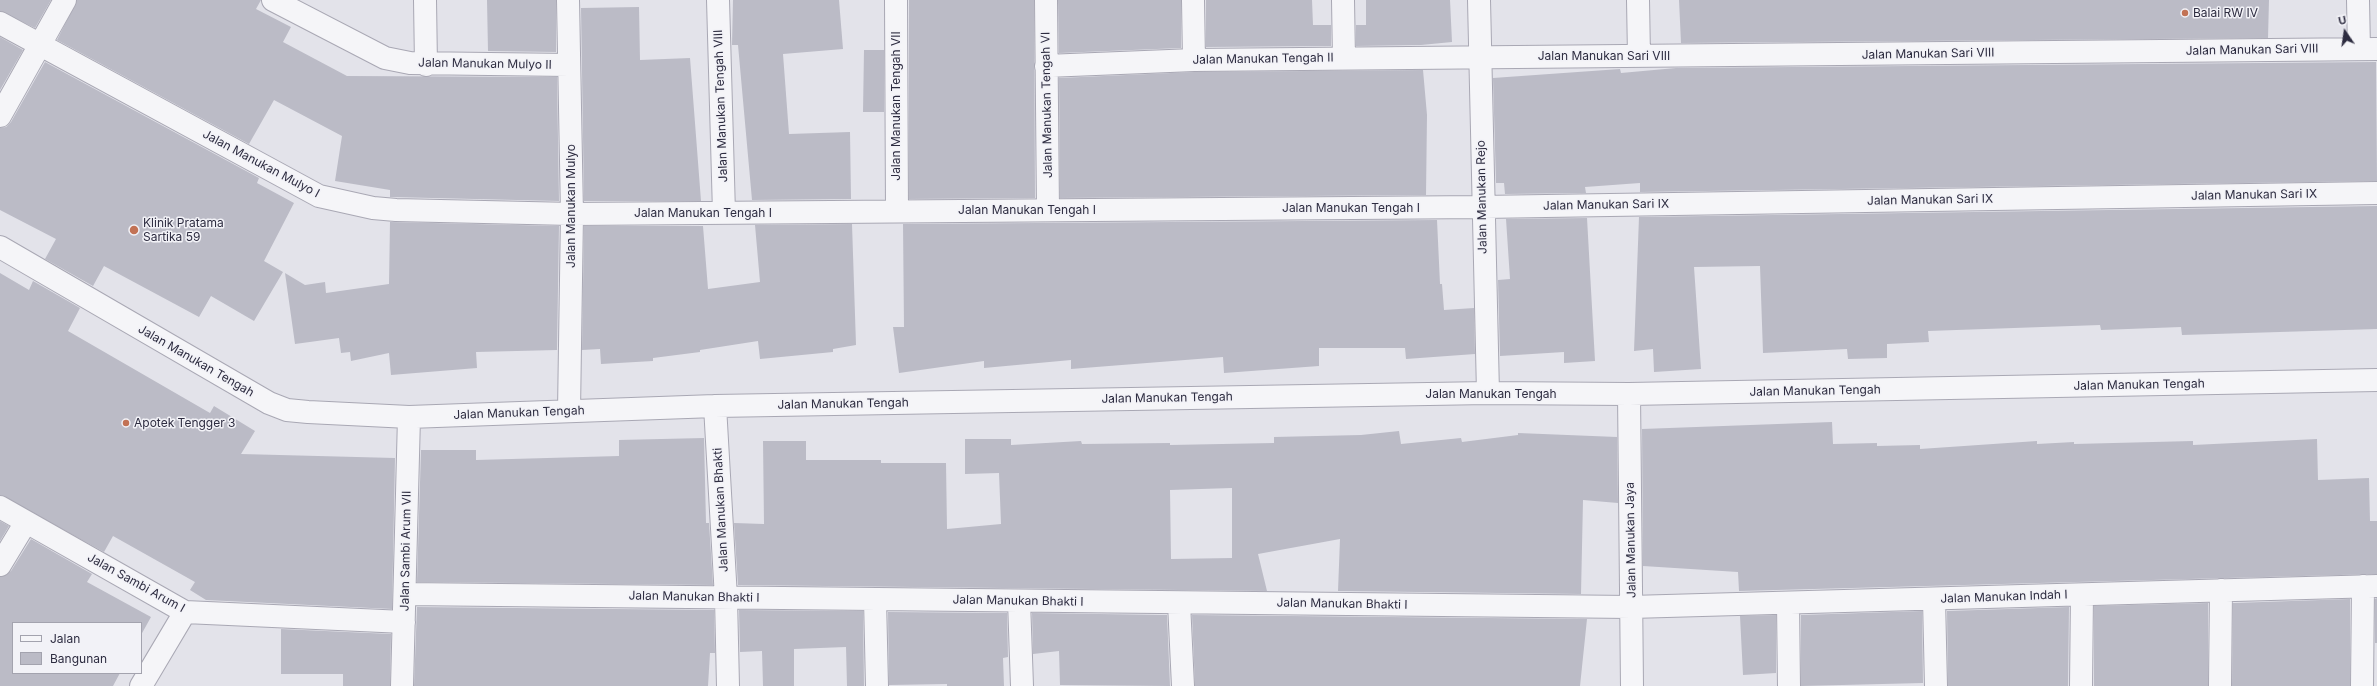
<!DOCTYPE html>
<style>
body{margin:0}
#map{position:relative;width:2377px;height:686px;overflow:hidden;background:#e3e3ea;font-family:Inter,sans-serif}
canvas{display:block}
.legend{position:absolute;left:12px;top:622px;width:130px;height:52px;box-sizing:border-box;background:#f2f2f7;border:1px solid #a3a3ae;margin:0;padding:5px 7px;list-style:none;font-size:12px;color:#2d2c40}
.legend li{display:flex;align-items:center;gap:8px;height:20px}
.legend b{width:20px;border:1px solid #a3a3ae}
.north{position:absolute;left:2325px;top:12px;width:40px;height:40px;-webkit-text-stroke:3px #f2f2f7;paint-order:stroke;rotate:347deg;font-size:11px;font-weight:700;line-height:16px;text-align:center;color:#2d2c40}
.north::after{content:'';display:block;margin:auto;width:14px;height:18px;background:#2d2c40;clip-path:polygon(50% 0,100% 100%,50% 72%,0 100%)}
</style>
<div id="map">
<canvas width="2377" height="686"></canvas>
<ul class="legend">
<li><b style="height:5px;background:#f5f5f8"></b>Jalan</li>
<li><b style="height:11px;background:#bbbbc6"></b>Bangunan</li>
</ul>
<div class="north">U</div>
</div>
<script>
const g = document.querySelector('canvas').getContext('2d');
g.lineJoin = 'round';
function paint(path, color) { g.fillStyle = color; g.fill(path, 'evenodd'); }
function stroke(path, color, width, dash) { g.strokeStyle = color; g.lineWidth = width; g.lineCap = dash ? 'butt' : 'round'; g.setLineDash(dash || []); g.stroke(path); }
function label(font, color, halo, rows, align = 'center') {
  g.font = font + ' Inter,sans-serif'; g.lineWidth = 3; g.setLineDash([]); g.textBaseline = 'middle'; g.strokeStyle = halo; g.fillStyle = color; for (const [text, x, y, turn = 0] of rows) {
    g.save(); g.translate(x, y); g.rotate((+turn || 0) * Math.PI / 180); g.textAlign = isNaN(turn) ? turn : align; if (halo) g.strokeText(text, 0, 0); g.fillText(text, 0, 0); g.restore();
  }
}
paint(new Path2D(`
 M 0,0 L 51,0 L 35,28 L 0,11 Z
 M 77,0 L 261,0 L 256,9 L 291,27 L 283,42 L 347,76 L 557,77 L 559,201 L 390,197 L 390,190 L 335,181 L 342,136 L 274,100 L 249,144 L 57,40 Z
 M 487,0 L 556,0 L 556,52 L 488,51 Z
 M 733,0 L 839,0 L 843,49 L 783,54 L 789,134 L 850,132 L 851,199 L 752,200 L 738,45 L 732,45 Z
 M 909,0 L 1034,0 L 1035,198 L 909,199 Z
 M 1058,0 L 1181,0 L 1181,48 L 1059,53 Z
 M 1206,0 L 1312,0 L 1313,25 L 1331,25 L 1331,46 L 1206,47 Z
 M 1366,0 L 1450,0 L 1452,42 L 1421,45 L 1356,46 L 1356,25 L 1366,25 Z
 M 1679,0 L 2269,0 L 2268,38 L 1681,43 Z
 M 639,7 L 640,60 L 690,58 L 701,201 L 584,201 L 581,8 Z
 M 0,37 L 23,50 L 0,90 Z
 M 864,50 L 884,50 L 884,112 L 863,112 Z
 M 45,62 L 259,178 L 257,183 L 294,203 L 264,261 L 283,272 L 254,321 L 211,296 L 199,317 L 104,266 L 93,286 L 45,259 L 56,239 L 0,210 L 0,128 L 6,127 L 11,122 Z
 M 2376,62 L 2377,181 L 1640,192 L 1640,183 L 1585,187 L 1586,193 L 1505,194 L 1504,183 L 1496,183 L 1493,78 L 1620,69 L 1621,73 L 1676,68 Z
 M 1423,70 L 1427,115 L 1426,195 L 1060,198 L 1059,78 L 1194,72 Z
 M 2377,206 L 2377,329 L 2182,335 L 2181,327 L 2101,330 L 2100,325 L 1928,331 L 1929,342 L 1887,344 L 1887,358 L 1848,359 L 1847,349 L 1763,353 L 1760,266 L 1694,267 L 1701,369 L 1654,372 L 1653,349 L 1634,351 L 1639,217 Z
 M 1587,218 L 1595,361 L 1564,363 L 1564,352 L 1500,356 L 1498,280 L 1510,279 L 1506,219 Z
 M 1437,220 L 1440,284 L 1442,284 L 1444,310 L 1474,308 L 1475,354 L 1406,359 L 1405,348 L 1319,348 L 1319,366 L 1224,373 L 1223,357 L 1071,369 L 1071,360 L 984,368 L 984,361 L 899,373 L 893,327 L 904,327 L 903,224 Z
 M 390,222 L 559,226 L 557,350 L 476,352 L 477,368 L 391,375 L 389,353 L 351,361 L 350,352 L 341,353 L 339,338 L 295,344 L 285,273 L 305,285 L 325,282 L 326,293 L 389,284 Z
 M 852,224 L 856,345 L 833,349 L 833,352 L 760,359 L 758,341 L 700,350 L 700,352 L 653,358 L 653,361 L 601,364 L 600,349 L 582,350 L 584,226 L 703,226 L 708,289 L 760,282 L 755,225 Z
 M 0,273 L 29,290 L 33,281 L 80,308 L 68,331 L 210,413 L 214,406 L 255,431 L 241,454 L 395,458 L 392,609 L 206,600 L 190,590 L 195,582 L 113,536 L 104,552 L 0,495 Z
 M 1832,422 L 1833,444 L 1877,443 L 1877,446 L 1920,445 L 1920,449 L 2037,441 L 2037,444 L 2074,442 L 2074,444 L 2193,441 L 2193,445 L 2317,439 L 2318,480 L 2369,478 L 2370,521 L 2377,521 L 2377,574 L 1739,591 L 1738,572 L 1643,566 L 1642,429 Z
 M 1399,431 L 1401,444 L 1461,438 L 1462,442 L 1518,435 L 1518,433 L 1617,437 L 1618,503 L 1583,500 L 1581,594 L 1338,591 L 1340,539 L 1258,554 L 1267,591 L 738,585 L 734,523 L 764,524 L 763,441 L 806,441 L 806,460 L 881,460 L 881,463 L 946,463 L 947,529 L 1001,524 L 999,473 L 965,474 L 965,439 L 1011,439 L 1011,445 L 1081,441 L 1082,444 L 1170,443 L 1170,445 L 1274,443 L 1274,437 L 1361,435 ZM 1232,488 L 1232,558 L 1171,559 L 1170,490 Z
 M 704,438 L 706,523 L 709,523 L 713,585 L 417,582 L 421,450 L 476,450 L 476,460 L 619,456 L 619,440 Z
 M 0,521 L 9,526 L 0,541 Z
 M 31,539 L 92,574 L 87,582 L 151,617 L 141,635 L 141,623 L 13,623 L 13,673 L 120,673 L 113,686 L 0,686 L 0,577 L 11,571 Z
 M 2377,598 L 2377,643 L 2375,643 L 2375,599 Z
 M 2350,599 L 2350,686 L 2232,686 L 2233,603 Z
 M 2208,603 L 2208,686 L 2094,686 L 2094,606 Z
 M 417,607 L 714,610 L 715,653 L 710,653 L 708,686 L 414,686 Z
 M 2069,607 L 2068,686 L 1948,686 L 1947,611 Z
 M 739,610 L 863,611 L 864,686 L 847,686 L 846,647 L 794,649 L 794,686 L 763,686 L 762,651 L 740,652 Z
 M 1922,611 L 1923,683 L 1801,686 L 1801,615 Z
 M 888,612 L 1007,613 L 1008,657 L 1003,658 L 1004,686 L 947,686 L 947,684 L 889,685 Z
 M 1032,613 L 1167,615 L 1170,686 L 1060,685 L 1059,651 L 1033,654 Z
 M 1192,615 L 1587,619 L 1580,686 L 1195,686 Z
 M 1776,615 L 1776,673 L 1743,675 L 1740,616 Z
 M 281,629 L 391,634 L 390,686 L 343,686 L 343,674 L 281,674 Z`), '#bbbbc6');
const minor = new Path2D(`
 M 273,0 L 385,58 L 410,63 L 569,65
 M 425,0 L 426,65
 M 568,0 L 572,214 L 569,411
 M 718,0 L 724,213
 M 896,0 L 897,211
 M 1046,0 L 1048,210
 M 1193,0 L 1194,60
 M 1343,0 L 1344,58
 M 1479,0 L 1488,393
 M 1638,0 L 1639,56
 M 2358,0 L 2359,49
 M 0,23 L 319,196 L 373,208 L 396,210 L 572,214 L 1482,207 L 2377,193
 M 1046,66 L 1194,60 L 2377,49
 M 0,116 L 65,0
 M 0,247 L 269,403 L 287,410 L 308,412 L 409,417 L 715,406 L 1488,393 L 1629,394 L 2377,380
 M 1629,394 L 1632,686
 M 715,406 L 726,598 L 728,686
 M 0,507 L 185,612 L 404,622
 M 0,565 L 26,522
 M 405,594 L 1631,607 L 2377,586
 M 875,599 L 877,686
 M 1934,599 L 1936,686
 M 1019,601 L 1022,686
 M 1179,603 L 1183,686
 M 1788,603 L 1789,686
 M 141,686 L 185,612
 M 402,686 L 409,417
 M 2081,686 L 2082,595
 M 2220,686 L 2221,590
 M 2362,686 L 2363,586`);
stroke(minor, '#a9a8b4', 24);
stroke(minor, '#f5f5f8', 22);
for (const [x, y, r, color] of [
 [2185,13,4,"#c27255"],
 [134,230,5,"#c27255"],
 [126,423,4,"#c27255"]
]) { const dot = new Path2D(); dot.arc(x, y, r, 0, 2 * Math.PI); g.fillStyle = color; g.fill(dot); stroke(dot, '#f2f2f7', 1.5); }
label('12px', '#2d2c40', '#f2f2f7', [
 ["Balai RW IV",2193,13],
 ["Klinik Pratama",143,223],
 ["Sartika 59",143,237],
 ["Apotek Tengger 3",134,423]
], 'left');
label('12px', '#2d2c40', '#f2f2f7', [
 ["Jalan Manukan Sari VIII",2252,50,-1],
 ["Jalan Manukan Sari VIII",1928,54,-1],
 ["Jalan Manukan Sari VIII",1604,56],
 ["Jalan Manukan Tengah II",1263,59,-1],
 ["Jalan Manukan Mulyo II",485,64,1],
 ["Jalan Manukan Tengah VI",1047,105,-91],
 ["Jalan Manukan Tengah VIII",721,106,-92],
 ["Jalan Manukan Tengah VII",896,106,-90],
 ["Jalan Manukan Mulyo I",261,164,28],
 ["Jalan Manukan Sari IX",2254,195,-1],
 ["Jalan Manukan Rejo",1482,197,-91],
 ["Jalan Manukan Sari IX",1930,200,-1],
 ["Jalan Manukan Sari IX",1606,205,-1],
 ["Jalan Manukan Mulyo",571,206,-90],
 ["Jalan Manukan Tengah I",1351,208],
 ["Jalan Manukan Tengah I",1027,210],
 ["Jalan Manukan Tengah I",703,213],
 ["Jalan Manukan Tengah",196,361,30],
 ["Jalan Manukan Tengah",2139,385,-1],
 ["Jalan Manukan Tengah",1815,391,-1],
 ["Jalan Manukan Tengah",1491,394],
 ["Jalan Manukan Tengah",1167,398,-1],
 ["Jalan Manukan Tengah",843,404,-1],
 ["Jalan Manukan Tengah",519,413,-2],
 ["Jalan Manukan Bhakti",721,510,-93],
 ["Jalan Manukan Jaya",1631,540,-91],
 ["Jalan Sambi Arum VII",406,551,-89],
 ["Jalan Sambi Arum I",136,583,29],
 ["Jalan Manukan Bhakti I",694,597,1],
 ["Jalan Manukan Indah I",2004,597,-2],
 ["Jalan Manukan Bhakti I",1018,601,1],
 ["Jalan Manukan Bhakti I",1342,604,1]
]);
</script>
